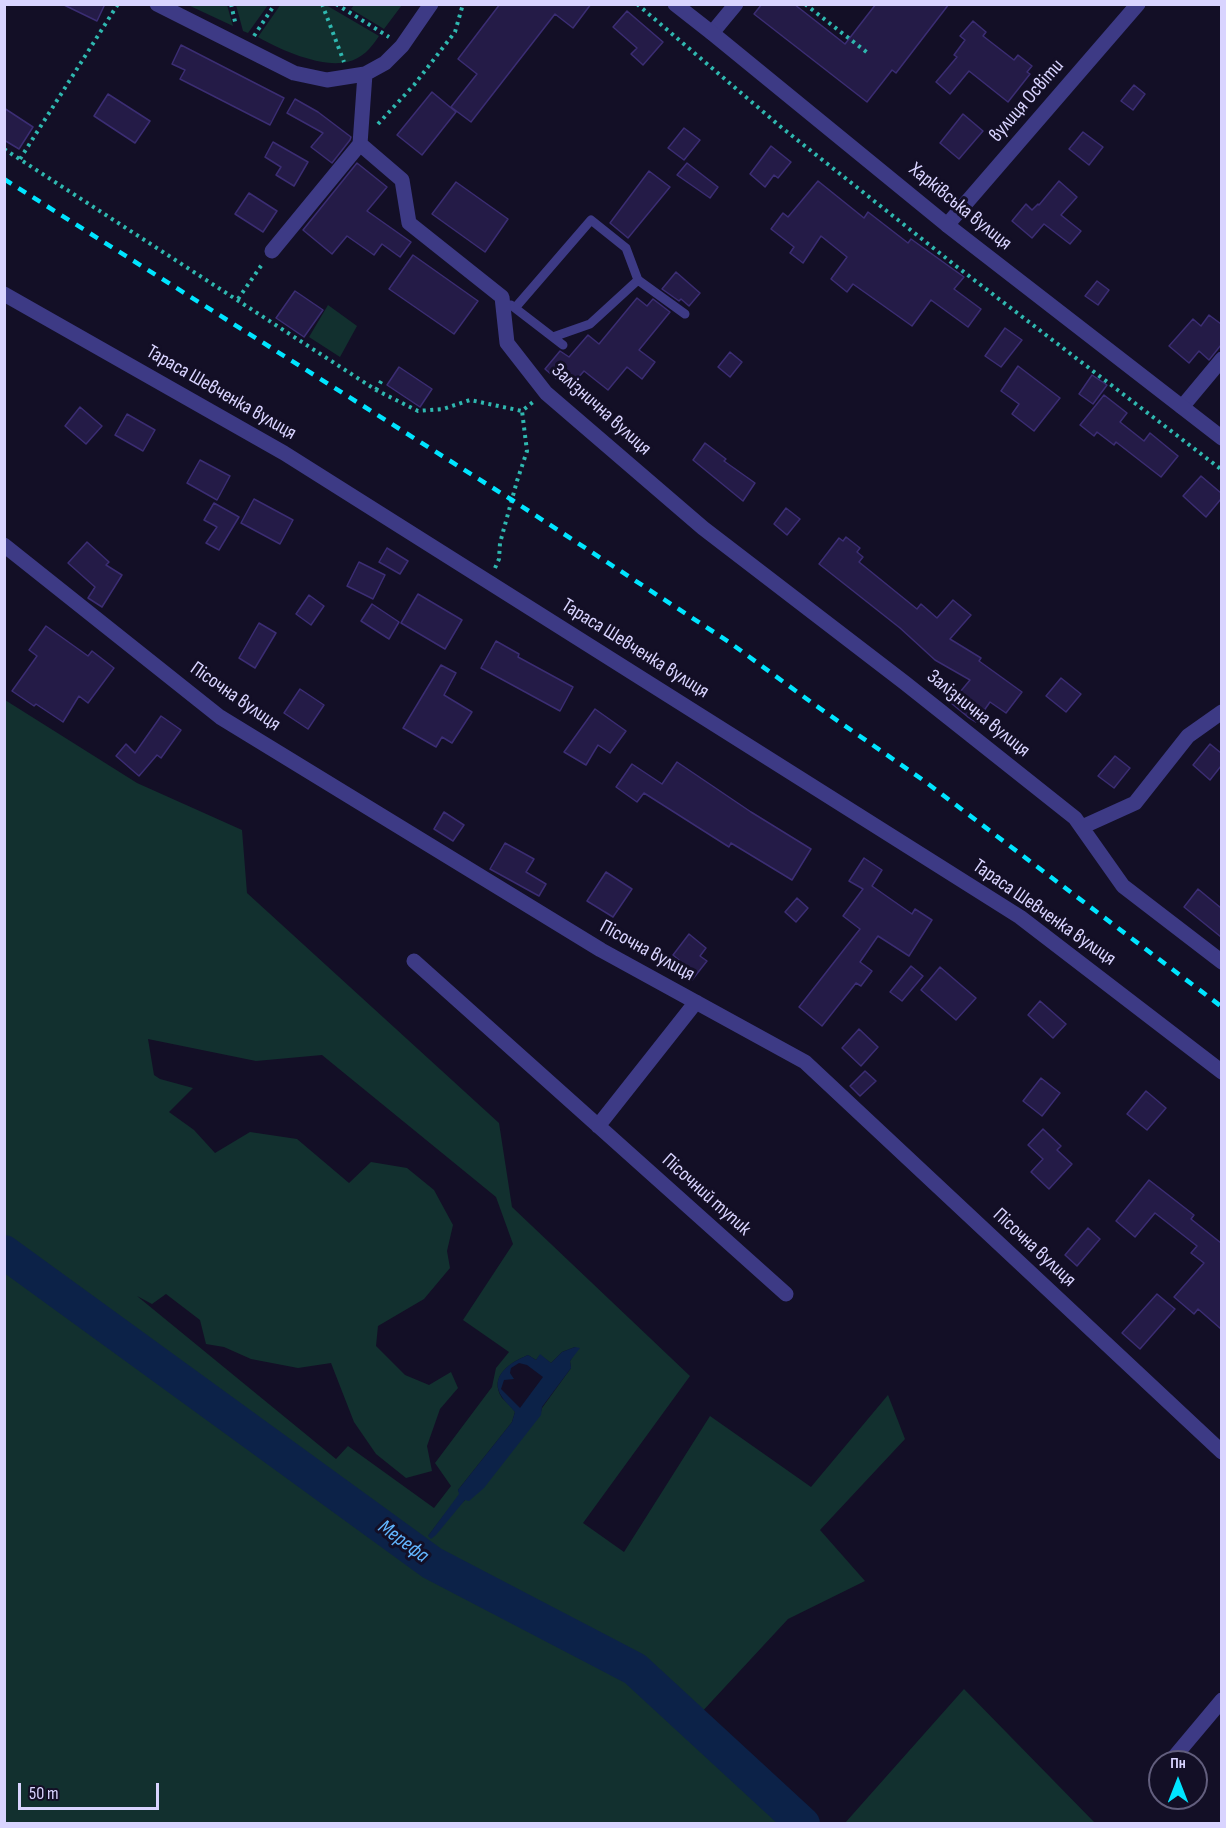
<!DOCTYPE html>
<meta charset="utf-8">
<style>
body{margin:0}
#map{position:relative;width:1226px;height:1828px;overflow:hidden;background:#130f26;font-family:"Sofia Sans Condensed",sans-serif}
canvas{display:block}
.frame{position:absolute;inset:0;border:6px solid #d9d4ff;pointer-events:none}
.north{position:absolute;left:1148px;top:1750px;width:60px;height:60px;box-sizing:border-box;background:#130f26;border:2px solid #625e7d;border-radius:50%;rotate:0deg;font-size:16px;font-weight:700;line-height:24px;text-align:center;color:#d9d4ff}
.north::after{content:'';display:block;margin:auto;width:21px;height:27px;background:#00e5ff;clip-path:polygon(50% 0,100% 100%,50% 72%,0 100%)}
.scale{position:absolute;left:18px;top:1783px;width:141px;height:27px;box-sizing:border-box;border:3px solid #d9d4ff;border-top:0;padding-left:8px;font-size:18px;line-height:21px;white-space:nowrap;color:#d9d4ff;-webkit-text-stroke:4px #130f26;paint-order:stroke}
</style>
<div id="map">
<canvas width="1226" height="1828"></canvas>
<div class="frame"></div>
<div class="north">Пн</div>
<div class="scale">50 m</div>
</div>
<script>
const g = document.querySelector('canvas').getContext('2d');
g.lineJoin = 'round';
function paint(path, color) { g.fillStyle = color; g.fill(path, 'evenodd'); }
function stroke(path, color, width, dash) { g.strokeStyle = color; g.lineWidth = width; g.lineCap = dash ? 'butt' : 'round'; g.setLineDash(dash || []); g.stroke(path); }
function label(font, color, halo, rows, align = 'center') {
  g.font = font + ' "Sofia Sans Condensed",sans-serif'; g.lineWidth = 6; g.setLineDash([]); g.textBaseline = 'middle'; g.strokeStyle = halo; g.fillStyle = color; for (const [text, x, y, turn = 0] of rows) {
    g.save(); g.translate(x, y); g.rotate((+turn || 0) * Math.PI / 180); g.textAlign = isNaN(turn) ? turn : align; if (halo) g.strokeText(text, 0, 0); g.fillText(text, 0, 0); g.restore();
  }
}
paint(new Path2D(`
 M 281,4 L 326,5 L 379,36 C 371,48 362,59 347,62 C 322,68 280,50 258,37 Z
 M 188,5 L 227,5 L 233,26 Z
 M 236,5 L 236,4 L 268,5 L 248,33 L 243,31 Z
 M 354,5 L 354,4 L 402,5 L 384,29 L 351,9 Z
 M 328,305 L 357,326 L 340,357 L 309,337 Z
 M 5,700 L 137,783 L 242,830 L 247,893 L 499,1123 L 512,1207 L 690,1376 L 583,1523 L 624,1552 L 710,1416 L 811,1487 L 888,1395 L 905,1439 L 820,1530 L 865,1581 L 788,1619 L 699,1715 L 772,1777 L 819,1823 L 5,1823 ZM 148,1039 L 256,1061 L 322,1055 L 496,1197 L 513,1244 L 463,1320 L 509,1352 L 496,1368 L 492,1387 L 435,1463 L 451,1486 L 434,1508 L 348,1446 L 336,1459 L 137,1296 L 152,1304 L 166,1294 L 200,1320 L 206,1344 L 224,1347 L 251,1359 L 298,1368 L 331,1363 L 354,1422 L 376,1454 L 406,1478 L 432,1471 L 427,1446 L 440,1409 L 458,1388 L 451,1372 L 429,1385 L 405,1375 L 376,1346 L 378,1326 L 424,1299 L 450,1268 L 447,1251 L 453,1225 L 434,1190 L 407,1168 L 371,1162 L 349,1183 L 297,1139 L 250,1132 L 215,1153 L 194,1130 L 169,1112 L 193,1088 L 160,1079 L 154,1075 ZM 575,1347 L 577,1350 L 570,1361 L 571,1368 L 542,1408 L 540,1415 L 465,1500 L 428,1536 L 460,1494 L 458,1490 L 512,1422 L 515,1412 C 512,1407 506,1402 502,1398 C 488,1376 511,1362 528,1355 L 536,1360 L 540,1355 L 551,1363 L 562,1352 Z
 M 964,1689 L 1095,1823 L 845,1823 Z`), '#12302f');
paint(new Path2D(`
 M 575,1347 L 580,1348 L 570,1361 L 571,1368 L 542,1407 L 541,1415 L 484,1488 L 469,1501 L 465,1500 L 436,1535 L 431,1539 L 428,1536 L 459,1494 L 458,1490 L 512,1422 L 515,1412 C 511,1407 505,1402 502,1397 C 488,1376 511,1362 528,1355 L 536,1360 L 540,1354 L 551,1363 L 562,1352 ZM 519,1363 L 527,1365 L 543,1377 L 520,1408 L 501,1389 L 504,1380 L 514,1379 L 510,1373 L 511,1368 Z`), '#0c2248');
stroke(new Path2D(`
 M 4,1252 L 432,1563 L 635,1669 L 803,1824`), '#0c2248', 34);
const building = new Path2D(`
 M 62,4 L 105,4 L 97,21 Z
 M 500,4 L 591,4 L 573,28 L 555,14 L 471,122 L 451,107 L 477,74 L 458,59 Z
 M 762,4 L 794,4 L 845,44 L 876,4 L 949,4 L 896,73 L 892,70 L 867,102 L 754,14 Z
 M 627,11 L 663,42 L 643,65 L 631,54 L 637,48 L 613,27 Z
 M 973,21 L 986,32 L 983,36 L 1014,60 L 1018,55 L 1032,66 L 1027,72 L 1030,74 L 1008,102 L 969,71 L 950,94 L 936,82 L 957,57 L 954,55 L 965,40 L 960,36 Z
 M 181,45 L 284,98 L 270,125 L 180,79 L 185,70 L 172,64 Z
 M 1134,85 L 1145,94 L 1133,110 L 1121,101 Z
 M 432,92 L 456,112 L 422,155 L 397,135 Z
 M 108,94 L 150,121 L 135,143 L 94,116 Z
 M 295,99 L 318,112 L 351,137 L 350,140 L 332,163 L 311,147 L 323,133 L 287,113 Z
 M 4,108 L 33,127 L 19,149 L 4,140 Z
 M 963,114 L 983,131 L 959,159 L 940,143 Z
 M 684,128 L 700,140 L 684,160 L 668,148 Z
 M 1083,132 L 1103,147 L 1089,165 L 1069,149 Z
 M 273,142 L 308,162 L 294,186 L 276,175 L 281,167 L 265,157 Z
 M 771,146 L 791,162 L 778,178 L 774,175 L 765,187 L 750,174 Z
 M 357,163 L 387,187 L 367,211 L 411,242 L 400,257 L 382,244 L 374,255 L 347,236 L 332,254 L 303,230 Z
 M 687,163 L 718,187 L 710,198 L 677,175 Z
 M 649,171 L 670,187 L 628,238 L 610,223 Z
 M 818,181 L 864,218 L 868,212 L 908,243 L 911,239 L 964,277 L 954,289 L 981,309 L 968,327 L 931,300 L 912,326 L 853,284 L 847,292 L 831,279 L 847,257 L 821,236 L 803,263 L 790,253 L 794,247 L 771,229 L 783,213 L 788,217 Z
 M 1059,181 L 1077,197 L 1061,215 L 1081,231 L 1070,244 L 1044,224 L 1032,238 L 1012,221 L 1026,204 L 1032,210 L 1038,204 L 1039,205 Z
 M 456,182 L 508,219 L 485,252 L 432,214 Z
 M 249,193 L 277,211 L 263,232 L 235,214 Z
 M 413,255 L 478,301 L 454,334 L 389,289 Z
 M 676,272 L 700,293 L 689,306 L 681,299 L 679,301 L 662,289 Z
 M 1097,281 L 1109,290 L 1098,305 L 1085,296 Z
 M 295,291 L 323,310 L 304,337 L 276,318 Z
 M 637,298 L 647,306 L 653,299 L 670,312 L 639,350 L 655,362 L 642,379 L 627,367 L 608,390 L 584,371 L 568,389 L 545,369 L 560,351 L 569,357 L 588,335 L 599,344 Z
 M 1209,315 L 1221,324 L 1221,345 L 1209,360 L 1199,351 L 1189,363 L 1169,346 L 1193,319 L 1201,326 Z
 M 1005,328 L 1022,340 L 1001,367 L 985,356 Z
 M 730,352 L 742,362 L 730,377 L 718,367 Z
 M 1018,366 L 1060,398 L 1034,431 L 1012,414 L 1019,404 L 1001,391 Z
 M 399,367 L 432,389 L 420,407 L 387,385 Z
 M 1092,375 L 1107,385 L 1093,404 L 1079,394 Z
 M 1104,395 L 1127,413 L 1120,422 L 1144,441 L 1150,433 L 1178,456 L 1161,477 L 1116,442 L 1114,445 L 1097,432 L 1094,436 L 1080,425 Z
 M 80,407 L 102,426 L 86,444 L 65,426 Z
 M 127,414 L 155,430 L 143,451 L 115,435 Z
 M 705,443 L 726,459 L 724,461 L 755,483 L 743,501 L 693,460 Z
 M 200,460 L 230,476 L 217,500 L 187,483 Z
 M 1201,476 L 1221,493 L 1221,499 L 1206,517 L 1183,496 Z
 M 254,499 L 293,520 L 280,544 L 241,523 Z
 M 214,503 L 239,517 L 219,550 L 206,543 L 217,527 L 204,520 Z
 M 786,508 L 800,519 L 787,535 L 774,524 Z
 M 846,537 L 860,548 L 857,552 L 863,557 L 859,562 L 917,609 L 921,604 L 937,618 L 953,600 L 971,615 L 950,639 L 981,658 L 979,661 L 1022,692 L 1006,713 L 990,702 L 976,722 L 968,717 L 951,703 L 970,680 L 935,660 L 900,628 L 819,564 L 839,538 L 843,541 Z
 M 87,542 L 109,562 L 106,565 L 122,575 L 102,607 L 88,598 L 95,587 L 68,563 Z
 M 387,548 L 408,561 L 400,574 L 379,562 Z
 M 359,562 L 385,575 L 373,599 L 347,586 Z
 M 418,594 L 462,620 L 445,649 L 401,623 Z
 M 309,595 L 324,606 L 311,625 L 296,614 Z
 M 372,604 L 399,622 L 389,639 L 361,621 Z
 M 259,623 L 276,633 L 255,668 L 239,658 Z
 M 46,626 L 88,656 L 92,651 L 114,668 L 88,703 L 79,696 L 63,722 L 36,704 L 34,706 L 12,691 L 37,656 L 29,650 Z
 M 496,641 L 519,654 L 518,657 L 573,687 L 560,711 L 481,668 Z
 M 441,665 L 456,673 L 444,695 L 472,712 L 452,743 L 442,737 L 436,747 L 403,728 Z
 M 1061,678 L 1081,694 L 1066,712 L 1046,696 Z
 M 300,689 L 324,705 L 308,729 L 284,713 Z
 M 595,709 L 626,731 L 610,753 L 598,745 L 586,765 L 564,752 Z
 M 161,716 L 181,730 L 161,758 L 157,755 L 139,776 L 116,756 L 126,744 L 135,753 Z
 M 1210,744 L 1221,753 L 1221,766 L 1210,780 L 1193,765 Z
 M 1115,756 L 1130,768 L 1114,788 L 1098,776 Z
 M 677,762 L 751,812 L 811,849 L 792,880 L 731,843 L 729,847 L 644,793 L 637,802 L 616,787 L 632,764 L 662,784 Z
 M 444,812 L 464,825 L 453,841 L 434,829 Z
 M 505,843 L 534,859 L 526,872 L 546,884 L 539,896 L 490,869 Z
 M 864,858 L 882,870 L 872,886 L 912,914 L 915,909 L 932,920 L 909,956 L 878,936 L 860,962 L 872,971 L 861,986 L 856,983 L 822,1026 L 799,1007 L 860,929 L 843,916 L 863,889 L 849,881 Z
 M 606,872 L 632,889 L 613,917 L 587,901 Z
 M 1198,889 L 1221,908 L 1221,937 L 1184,907 Z
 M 797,898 L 808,908 L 796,922 L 785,912 Z
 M 689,934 L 706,948 L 700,956 L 707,961 L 692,980 L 674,966 L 679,960 L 673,955 Z
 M 911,966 L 923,976 L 902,1001 L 890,992 Z
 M 940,967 L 976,998 L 956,1020 L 921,990 Z
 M 1040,1001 L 1066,1024 L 1053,1038 L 1028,1015 Z
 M 859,1029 L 878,1047 L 861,1066 L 842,1048 Z
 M 865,1071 L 876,1081 L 860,1096 L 850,1086 Z
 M 1041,1078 L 1060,1093 L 1042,1116 L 1023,1101 Z
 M 1146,1091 L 1166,1108 L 1147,1130 L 1127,1114 Z
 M 1043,1129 L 1061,1146 L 1057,1150 L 1072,1164 L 1049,1189 L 1031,1172 L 1043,1159 L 1028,1145 Z
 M 1149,1180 L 1194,1215 L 1191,1219 L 1221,1243 L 1221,1329 L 1198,1309 L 1194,1314 L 1174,1297 L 1204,1263 L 1191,1253 L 1197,1246 L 1155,1213 L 1135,1237 L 1116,1221 Z
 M 1088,1228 L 1100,1239 L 1077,1266 L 1065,1255 Z
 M 1157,1294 L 1175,1309 L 1140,1349 L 1122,1333 Z`);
paint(building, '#241b47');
stroke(building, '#3b2d73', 1.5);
stroke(new Path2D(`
 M 231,4 L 236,26
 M 322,4 L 344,62
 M 336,4 L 389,37
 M 637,4 L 781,127 L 956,266 L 1222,470
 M 805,4 L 869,54
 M 254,36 L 275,4
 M 378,124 L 414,85 L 455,32 L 463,4
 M 4,149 L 376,390 L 418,411 L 443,409 L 470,400 L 522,411 L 533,402
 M 20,159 L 118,4
 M 238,299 L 263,263
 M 376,390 L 383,378
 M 495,568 L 499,559 L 500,543 L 517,481 L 527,451 L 522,411`), '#2fb8b0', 4, [3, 4.5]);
stroke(new Path2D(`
 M 638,280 L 685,314
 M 511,305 L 563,345
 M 515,308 L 591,220 L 626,248 L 638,280 L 590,324 L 553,337`), '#3d3a85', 9);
stroke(new Path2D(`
 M 157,4 L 294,73 L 327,80 L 365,74 L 385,63 L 402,46 L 431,4
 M 712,33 L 736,4
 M 365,74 L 360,144 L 402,180 L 409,223 L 502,297 L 507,343 L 546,393 L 703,528 L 905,683 L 1075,818 L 1123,886 L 1222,962
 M 947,225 L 1138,4
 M 272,251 L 360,144
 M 1182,407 L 1222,359
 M 4,545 L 220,717 L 601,950 L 805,1062 L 1222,1452
 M 1082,827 L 1135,803 L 1188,736 L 1222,712
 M 414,961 L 786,1294
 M 598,1126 L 696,1002
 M 1170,1762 L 1222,1700
 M 1157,1778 L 1160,1774`), '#3d3a85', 15);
stroke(new Path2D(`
 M 675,4 L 712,33 L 947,225 L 1222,438
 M 4,294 L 284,453 L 1020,917 L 1222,1072`), '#3d3a85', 15);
stroke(new Path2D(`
 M 4,179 L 512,500 L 729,642 L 815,705 L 923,780 L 1222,1007`), '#00e5ff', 4.5, [9, 8]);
label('20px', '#d9d4ff', '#130f26', [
 ["вулиця Освіти",1027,101,-49],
 ["Харківська вулиця",960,207,39],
 ["Тараса Шевченка вулиця",221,393,30],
 ["Залізнична вулиця",601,410,42],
 ["Тараса Шевченка вулиця",635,649,32],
 ["Пісочна вулиця",235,697,35],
 ["Залізнична вулиця",978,714,39],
 ["Тараса Шевченка вулиця",1044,913,35],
 ["Пісочна вулиця",647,951,29],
 ["Пісочний тупик",706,1195,42],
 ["Пісочна вулиця",1034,1248,43]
]);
label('italic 21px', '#62b6ff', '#130f26', [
 ["Мерефа",403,1542,36]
]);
</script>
